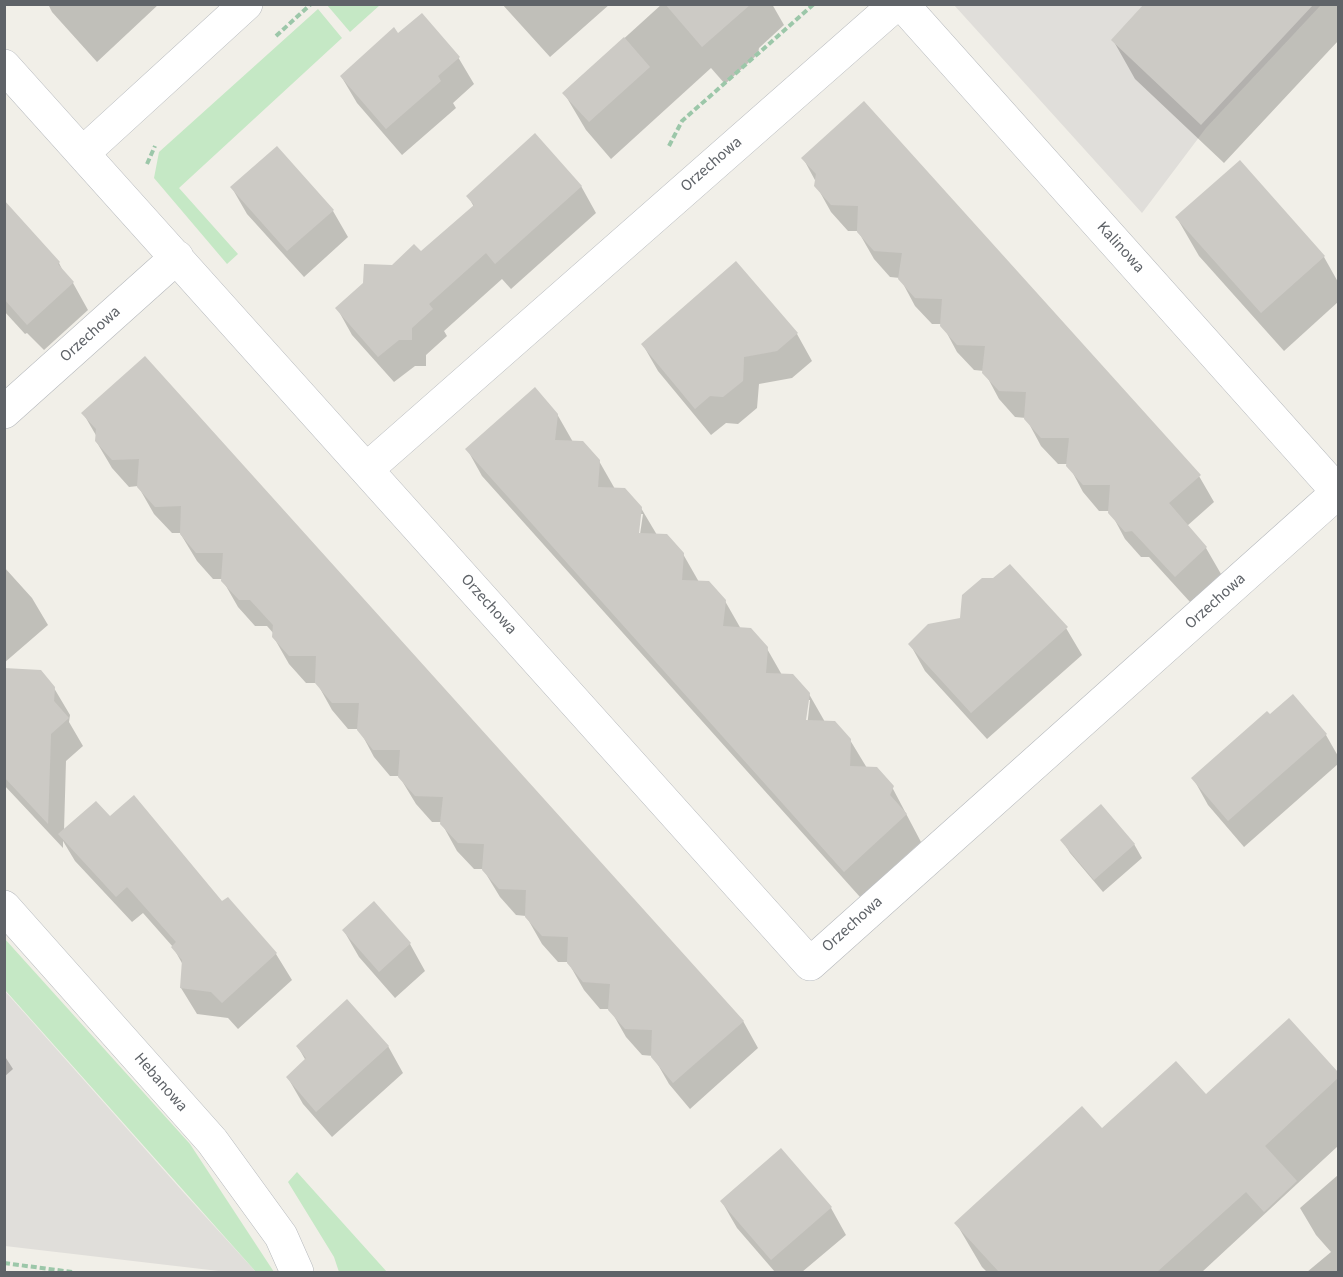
<!DOCTYPE html>
<style>
body{margin:0}
#map{position:relative;width:1343px;height:1277px;overflow:hidden;background:#f1efe8;font-family:"Source Sans 3",sans-serif}
canvas{display:block}
.frame{position:absolute;inset:0;border:6px solid #5f6368;pointer-events:none}
</style>
<div id="map">
<canvas width="1343" height="1277"></canvas>
<div class="frame"></div>
</div>
<script>
const g = document.querySelector('canvas').getContext('2d');
g.lineJoin = 'round';
function paint(path, color) { g.fillStyle = color; g.fill(path, 'evenodd'); }
function stroke(path, color, width, dash) { g.strokeStyle = color; g.lineWidth = width; g.lineCap = dash ? 'butt' : 'round'; g.setLineDash(dash || []); g.stroke(path); }
function label(font, color, halo, rows, align = 'center') {
  g.font = font + ' "Source Sans 3",sans-serif'; g.lineWidth = 5; g.setLineDash([]); g.textBaseline = 'middle'; g.strokeStyle = halo; g.fillStyle = color; for (const [text, x, y, turn = 0] of rows) {
    g.save(); g.translate(x, y); g.rotate((+turn || 0) * Math.PI / 180); g.textAlign = isNaN(turn) ? turn : align; if (halo) g.strokeText(text, 0, 0); g.fillText(text, 0, 0); g.restore();
  }
}
paint(new Path2D(`
 M 954,5 L 1321,5 L 1206,128 L 1142,213 Z
 M 4,990 L 185,1194 L 256,1272 L 227,1272 L 5,1246 Z`), '#e0deda');
paint(new Path2D(`
 M 327,5 L 380,5 L 350,32 Z
 M 318,9 L 342,38 L 179,188 L 238,254 L 227,264 L 154,178 L 159,152 Z
 M 4,938 L 190,1144 L 274,1272 L 256,1272 L 5,990 Z
 M 297,1172 L 387,1272 L 339,1272 L 334,1257 L 288,1182 Z`), '#c5e8c5');
paint(new Path2D(`
 M 48,4 L 159,4 L 97,62 L 52,12 Z
 M 502,4 L 610,4 L 550,57 Z
 M 662,4 L 772,4 L 784,25 L 759,48 L 758,54 L 725,84 L 711,68 L 611,159 L 586,130 L 564,93 Z
 M 1146,4 L 1338,4 L 1338,41 L 1224,163 L 1135,79 L 1113,40 Z
 M 398,35 L 458,57 L 474,84 L 453,103 L 456,108 L 402,155 L 357,103 L 341,76 Z
 M 803,158 L 1199,476 L 1214,502 L 1187,526 L 1206,548 L 1221,574 L 1190,602 L 1149,557 L 1141,557 L 1125,539 L 1110,511 L 1099,511 L 1083,492 L 1068,464 L 1058,464 L 1041,446 L 1026,418 L 1015,417 L 999,399 L 984,371 L 974,370 L 957,352 L 942,324 L 932,324 L 915,306 L 900,278 L 890,277 L 874,259 L 858,231 L 848,231 L 831,212 L 816,185 L 816,182 Z
 M 1240,162 L 1324,257 L 1338,282 L 1338,302 L 1284,351 L 1199,256 L 1177,218 Z
 M 581,186 L 596,213 L 511,289 L 502,279 L 444,331 L 447,336 L 426,355 L 426,366 L 415,366 L 394,382 L 352,335 L 337,308 L 392,267 L 420,253 L 474,207 L 468,196 Z
 M 232,188 L 333,211 L 348,237 L 304,277 L 247,214 Z
 M 4,202 L 59,263 L 65,275 L 73,283 L 88,310 L 44,350 L 27,333 L 25,334 L 4,311 Z
 M 736,263 L 797,334 L 812,361 L 792,378 L 759,384 L 757,408 L 738,424 L 726,423 L 711,435 L 658,371 L 643,345 Z
 M 144,358 L 743,1021 L 758,1048 L 690,1109 L 669,1084 L 653,1056 L 642,1055 L 626,1037 L 610,1009 L 600,1009 L 584,990 L 568,962 L 558,962 L 542,944 L 526,916 L 516,915 L 500,897 L 483,869 L 474,869 L 457,851 L 441,822 L 432,822 L 416,804 L 399,776 L 390,776 L 374,757 L 359,729 L 348,729 L 332,710 L 317,683 L 306,683 L 289,664 L 273,636 L 274,634 L 267,626 L 255,626 L 238,607 L 222,579 L 213,579 L 197,561 L 180,533 L 172,533 L 154,514 L 138,486 L 129,487 L 112,468 L 96,441 L 97,437 L 83,413 Z
 M 557,414 L 573,442 L 599,461 L 615,489 L 641,508 L 657,535 L 683,554 L 699,582 L 725,601 L 741,629 L 766,647 L 782,675 L 809,694 L 825,722 L 850,740 L 867,768 L 892,787 L 921,842 L 860,897 L 482,476 L 467,449 ZM 640,514 L 643,514 L 639,541 L 636,541 ZM 807,700 L 810,700 L 807,727 L 804,727 Z
 M 4,567 L 32,598 L 48,625 L 4,663 Z
 M 1066,628 L 1082,655 L 987,739 L 925,671 L 910,644 Z
 M 4,670 L 54,688 L 70,715 L 69,722 L 83,746 L 66,761 L 64,831 L 110,818 L 222,903 L 227,899 L 276,954 L 292,980 L 238,1029 L 228,1018 L 197,1014 L 181,988 L 183,965 L 173,947 L 143,913 L 132,922 L 75,861 L 63,841 L 63,848 L 4,785 Z
 M 1293,696 L 1326,735 L 1338,756 L 1338,764 L 1244,847 L 1208,805 L 1193,778 L 1270,716 Z
 M 1062,840 L 1134,844 L 1142,858 L 1103,892 L 1070,853 Z
 M 374,904 L 410,944 L 425,971 L 395,998 L 359,957 L 344,931 Z
 M 1289,1020 L 1338,1074 L 1338,1146 L 1202,1272 L 987,1272 L 982,1267 L 956,1223 L 1102,1130 L 1206,1096 Z
 M 388,1046 L 403,1073 L 332,1137 L 303,1104 L 288,1078 L 306,1061 L 298,1047 Z
 M 4,1055 L 13,1069 L 4,1077 Z
 M 781,1150 L 831,1208 L 846,1235 L 802,1272 L 775,1272 L 737,1228 L 722,1202 Z
 M 1338,1175 L 1338,1272 L 1307,1272 L 1331,1252 L 1316,1235 L 1300,1208 Z`), '#0003');
paint(new Path2D(`
 M 665,4 L 751,4 L 702,47 Z
 M 1144,4 L 1314,4 L 1201,125 L 1111,40 Z
 M 422,13 L 460,57 L 438,76 L 441,81 L 386,129 L 340,76 L 394,27 L 398,33 Z
 M 624,37 L 650,67 L 589,122 L 562,93 Z
 M 864,101 L 1201,475 L 1169,503 L 1207,547 L 1175,577 L 1132,531 L 1125,532 L 1108,513 L 1110,485 L 1083,485 L 1066,466 L 1069,438 L 1041,438 L 1024,419 L 1026,392 L 999,391 L 982,373 L 985,346 L 957,345 L 940,326 L 942,299 L 915,298 L 898,279 L 902,253 L 874,251 L 857,232 L 858,206 L 831,205 L 814,186 L 816,174 L 801,158 Z
 M 535,133 L 582,186 L 495,264 L 486,253 L 429,304 L 433,309 L 412,328 L 412,340 L 399,340 L 378,357 L 335,308 L 363,283 L 364,264 L 392,265 L 414,244 L 421,251 L 474,205 L 466,196 Z
 M 277,146 L 334,210 L 287,251 L 230,187 Z
 M 1240,160 L 1325,256 L 1261,313 L 1175,217 Z
 M 4,200 L 60,262 L 58,264 L 74,282 L 27,325 L 4,299 Z
 M 736,261 L 798,333 L 777,351 L 744,357 L 743,381 L 723,397 L 710,396 L 695,409 L 641,344 Z
 M 145,356 L 744,1021 L 673,1083 L 651,1057 L 652,1030 L 625,1029 L 608,1010 L 610,984 L 583,982 L 567,963 L 568,937 L 542,936 L 525,917 L 526,890 L 499,889 L 482,870 L 484,844 L 458,843 L 440,824 L 443,797 L 415,796 L 398,777 L 400,750 L 373,750 L 357,730 L 359,703 L 332,703 L 315,683 L 316,656 L 289,656 L 272,637 L 273,625 L 250,600 L 239,600 L 221,581 L 223,553 L 196,553 L 180,534 L 181,506 L 155,507 L 137,487 L 139,459 L 112,460 L 95,441 L 96,429 L 81,413 Z
 M 535,387 L 558,414 L 555,440 L 583,441 L 600,460 L 598,487 L 625,488 L 642,507 L 639,533 L 667,534 L 684,553 L 682,580 L 709,581 L 726,600 L 723,626 L 751,628 L 768,647 L 766,673 L 793,674 L 810,693 L 806,720 L 835,721 L 851,739 L 850,766 L 877,767 L 894,786 L 890,795 L 907,814 L 844,872 L 465,449 Z
 M 1010,564 L 1068,627 L 971,713 L 908,644 L 928,624 L 960,618 L 962,595 L 982,578 L 993,578 Z
 M 4,668 L 41,670 L 55,687 L 54,701 L 69,718 L 51,734 L 48,824 L 4,777 Z
 M 1293,694 L 1327,734 L 1228,821 L 1191,778 L 1267,711 L 1270,714 Z
 M 134,795 L 222,901 L 228,897 L 277,953 L 222,1003 L 211,992 L 180,988 L 182,960 L 171,947 L 176,942 L 127,887 L 116,897 L 58,834 L 96,801 L 110,816 Z
 M 1101,804 L 1135,844 L 1094,880 L 1060,840 Z
 M 374,901 L 411,943 L 379,972 L 342,930 Z
 M 347,999 L 389,1046 L 316,1112 L 286,1077 L 306,1058 L 296,1046 Z
 M 1289,1018 L 1338,1072 L 1338,1078 L 1265,1146 L 1297,1181 L 1264,1212 L 1246,1192 L 1157,1272 L 999,1272 L 954,1223 L 1082,1106 L 1102,1128 L 1176,1061 L 1206,1094 Z
 M 781,1148 L 832,1207 L 771,1260 L 720,1201 Z`), '#cccac5');
const minor = new Path2D(`
 M 902,4 L 1338,492
 M 4,66 L 810,964 L 1338,492
 M 83,153 L 246,4
 M 4,412 L 177,257
 M 367,469 L 896,4
 M 4,907 L 212,1141 L 281,1236 L 297,1272`);
stroke(minor, '#b5b8bc', 34);
stroke(new Path2D(`
 M 276,36 L 311,4
 M 669,146 L 682,121 L 814,4
 M 147,164 L 155,146
 M 4,1263 L 72,1272`), '#9cc7a9', 4, [6, 3]);
stroke(minor, '#fff', 33);
label('16px', '#5f6368', '#fff', [
 ["Orzechowa",712,165,-41],
 ["Kalinowa",1120,248,48],
 ["Orzechowa",91,335,-42],
 ["Orzechowa",1216,602,-42],
 ["Orzechowa",488,605,48],
 ["Orzechowa",853,925,-42],
 ["Hebanowa",160,1083,49]
]);
</script>
